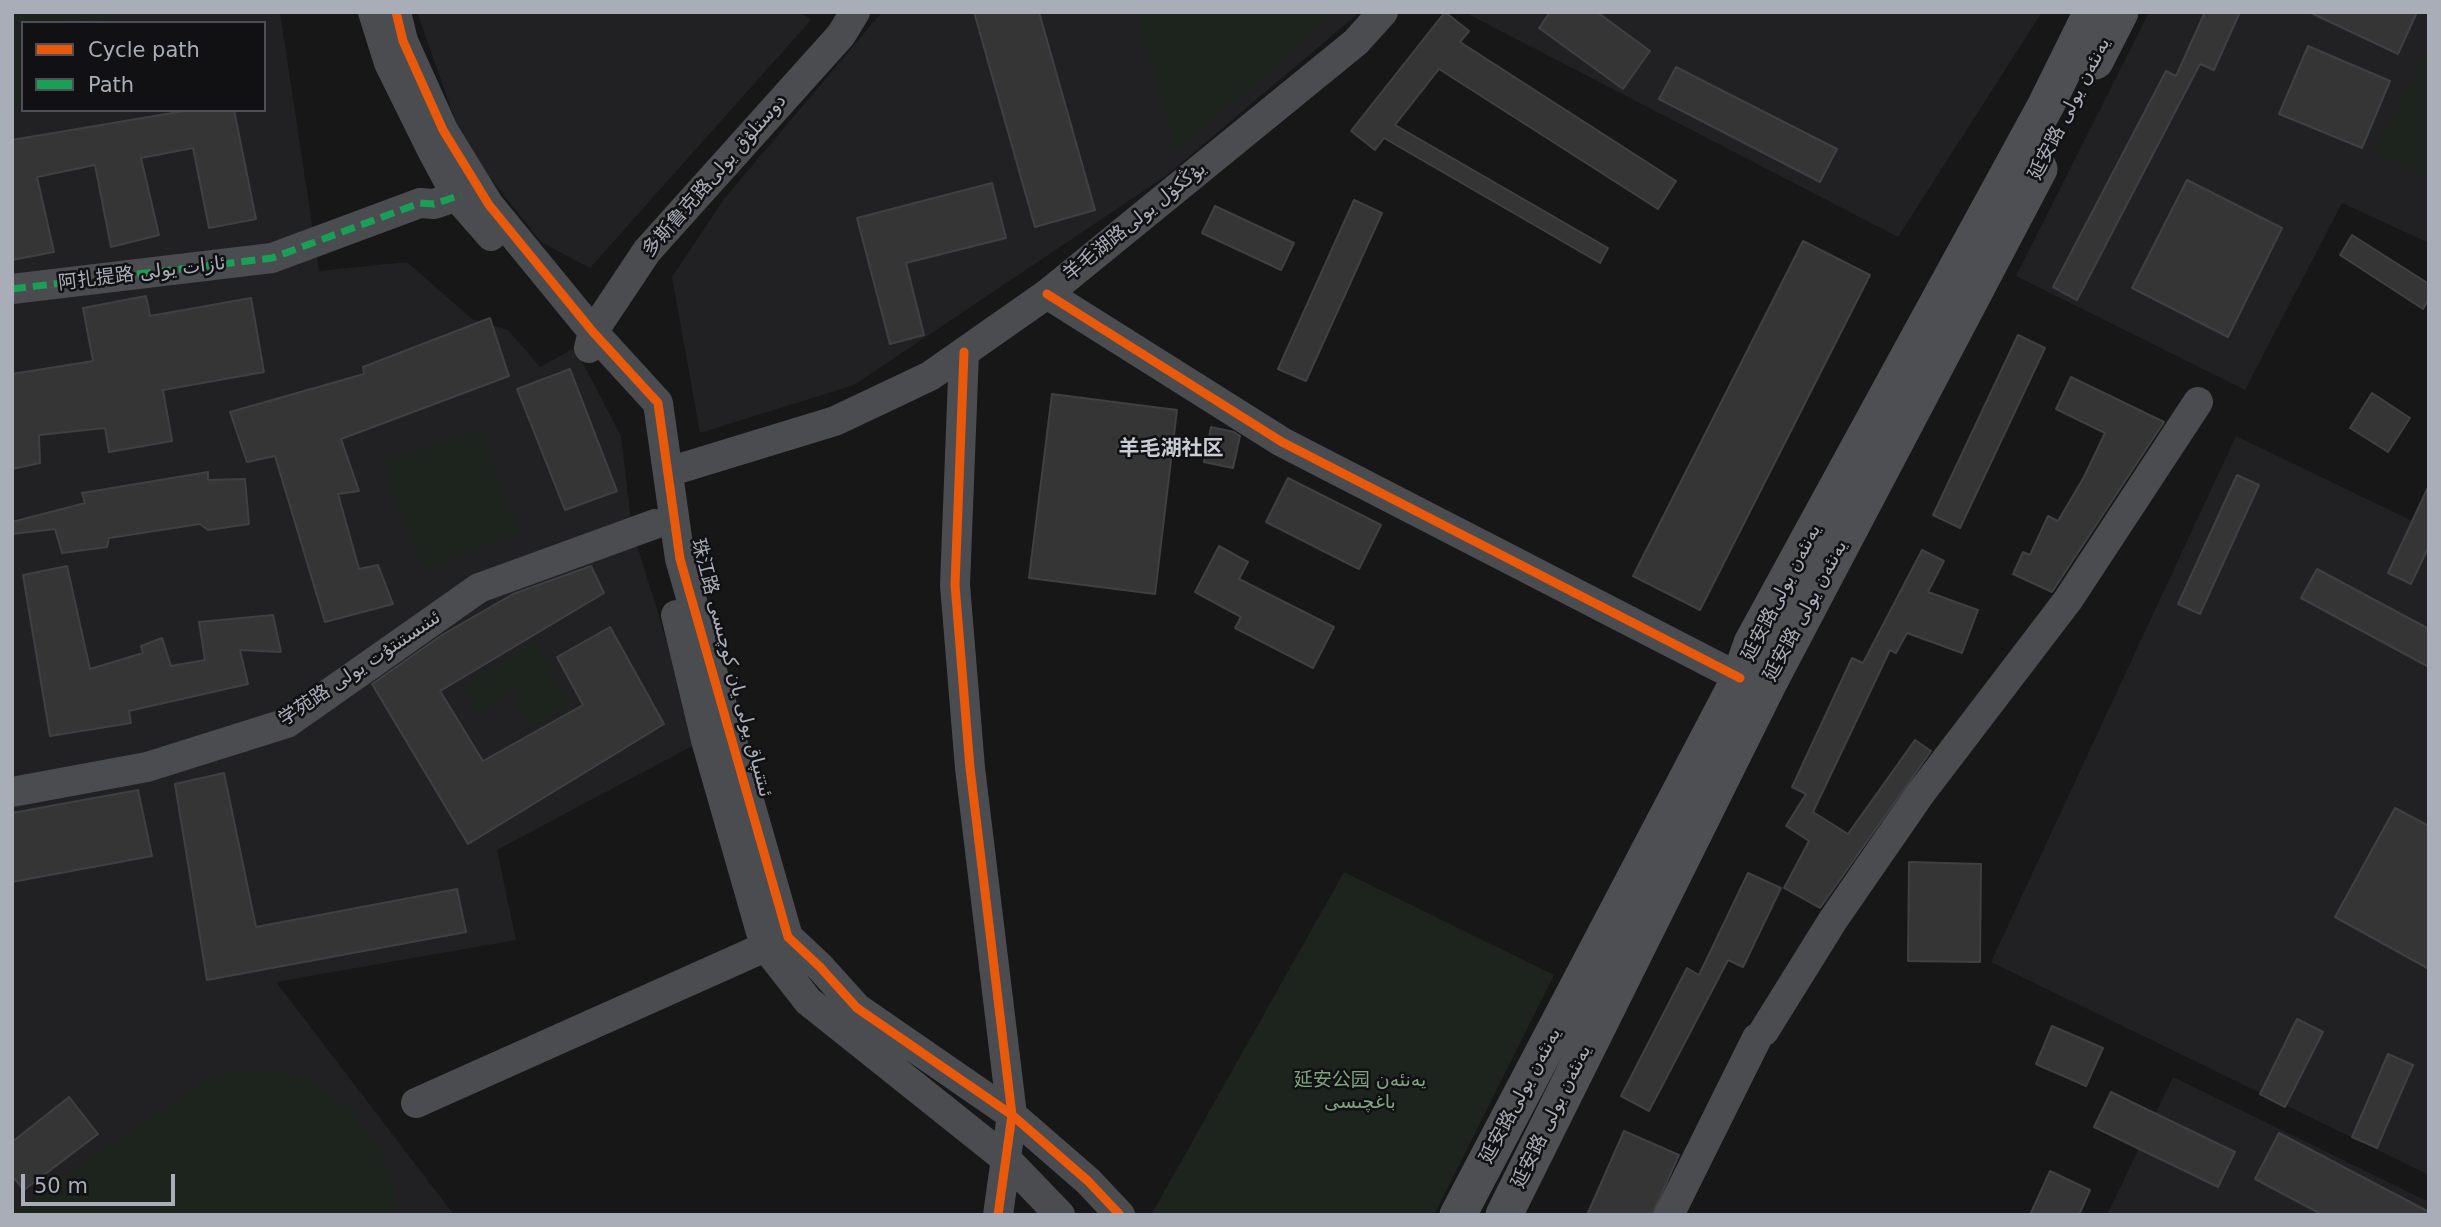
<!DOCTYPE html>
<meta charset="utf-8">
<style>
body{margin:0}
#map{position:relative;width:2441px;height:1227px;overflow:hidden;background:#171717;font-family:"DejaVu Sans",sans-serif}
canvas{display:block}
.frame{position:absolute;inset:0;border:14px solid #a8adb8;pointer-events:none}
.legend{position:absolute;left:21px;top:21px;width:245px;height:91px;box-sizing:border-box;background:#111113;border:2px solid #4d4f55;margin:0;padding:9px 12px;list-style:none;font-size:21px;color:#a8adb8}
.legend li{display:flex;align-items:center;gap:14px;height:35px}
.legend b{width:35px;border:2px solid #4d4f55}
.scale{position:absolute;left:21px;top:1174px;width:154px;height:32px;box-sizing:border-box;border:4px solid #a8adb8;border-top:0;padding-left:9px;font-size:21px;line-height:24px;white-space:nowrap;color:#a8adb8;-webkit-text-stroke:5px #111113;paint-order:stroke}
</style>
<div id="map">
<canvas width="2441" height="1227"></canvas>
<div class="frame"></div>
<ul class="legend">
<li><b style="height:9px;background:#e8590c"></b>Cycle path</li>
<li><b style="height:9px;background:#1a9f57"></b>Path</li>
</ul>
<div class="scale">50 m</div>
</div>
<script>
const g = document.querySelector('canvas').getContext('2d');
g.lineJoin = 'round';
function paint(path, color) { g.fillStyle = color; g.fill(path, 'evenodd'); }
function stroke(path, color, width, dash) { g.strokeStyle = color; g.lineWidth = width; g.lineCap = dash ? 'butt' : 'round'; g.setLineDash(dash || []); g.stroke(path); }
function label(font, color, halo, rows, align = 'center') {
  g.font = font + ' "DejaVu Sans",Vazirmatn,"Noto Sans SC",sans-serif'; g.lineWidth = 5; g.setLineDash([]); g.textBaseline = 'middle'; g.strokeStyle = halo; g.fillStyle = color; for (const [text, x, y, turn = 0] of rows) {
    g.save(); g.translate(x, y); g.rotate((+turn || 0) * Math.PI / 180); g.textAlign = isNaN(turn) ? turn : align; if (halo) g.strokeText(text, 0, 0); g.fillText(text, 0, 0); g.restore();
  }
}
paint(new Path2D(`
 M 12,12 L 280,12 L 319,271 L 407,262 L 472,319 L 508,330 L 540,367 L 573,349 L 584,365 L 621,436 L 632,529 L 698,743 L 497,850 L 516,940 L 276,982 L 454,1215 L 12,1215 ZM 23,23 L 264,23 L 264,110 L 23,110 Z
 M 417,12 L 800,12 L 811,20 L 590,268 L 541,242 L 464,145 Z
 M 882,12 L 1360,12 L 1166,176 L 854,385 L 700,433 L 672,277 L 724,199 Z
 M 1464,12 L 2042,12 L 1898,237 Z
 M 2149,12 L 2429,12 L 2429,243 L 2342,203 L 2245,390 L 2016,276 Z
 M 2236,436 L 2429,529 L 2429,1175 L 1991,962 Z
 M 2173,1077 L 2429,1202 L 2429,1215 L 2107,1215 Z`), '#212123');
paint(new Path2D(`
 M 12,12 L 113,12 L 107,18 L 12,25 Z
 M 1136,12 L 1333,12 L 1281,62 L 1177,151 Z
 M 23,34 L 23,105 L 12,106 L 12,35 Z
 M 2429,44 L 2429,177 L 2374,153 Z
 M 480,430 L 519,533 L 424,570 L 382,462 Z
 M 536,641 L 569,705 L 531,728 L 513,692 L 477,713 L 462,687 Z
 M 1344,872 L 1554,975 L 1435,1213 L 1151,1215 Z
 M 234,1071 C 256,1072 283,1070 304,1077 C 311,1080 317,1085 323,1089 C 367,1115 395,1164 398,1215 L 12,1215 L 12,1212 L 204,1082 Z`), '#1d241e');
const building = new Path2D(`
 M 974,12 L 1039,12 L 1095,210 L 1035,227 Z
 M 1445,12 L 1469,31 L 1460,42 L 1676,181 L 1658,209 L 1439,69 L 1395,125 L 1608,248 L 1600,263 L 1384,138 L 1375,150 L 1351,131 Z
 M 1550,12 L 1597,12 L 1650,51 L 1623,89 L 1539,28 Z
 M 2205,12 L 2240,12 L 2214,70 L 2200,64 L 2077,300 L 2053,287 L 2166,71 L 2176,76 Z
 M 2309,12 L 2417,12 L 2398,54 Z
 M 2308,46 L 2390,81 L 2362,148 L 2279,114 Z
 M 1676,67 L 1837,149 L 1820,182 L 1659,99 Z
 M 190,110 L 234,110 L 256,219 L 209,228 L 193,148 L 141,158 L 159,235 L 111,247 L 95,165 L 37,177 L 54,252 L 12,260 L 12,140 Z
 M 2187,180 L 2282,228 L 2228,337 L 2132,288 Z
 M 992,183 L 1006,238 L 906,263 L 924,335 L 890,344 L 857,218 Z
 M 1354,200 L 1382,213 L 1306,381 L 1278,369 Z
 M 1215,206 L 1294,243 L 1281,270 L 1202,233 Z
 M 2352,235 L 2429,284 L 2429,299 L 2423,309 L 2340,255 Z
 M 1803,241 L 1870,275 L 1700,610 L 1633,576 Z
 M 146,296 L 150,316 L 251,298 L 264,372 L 163,390 L 172,441 L 109,452 L 105,428 L 39,435 L 40,463 L 12,469 L 12,374 L 93,361 L 83,308 Z
 M 490,318 L 509,376 L 341,439 L 359,491 L 338,494 L 359,569 L 378,565 L 393,604 L 325,622 L 275,456 L 247,462 L 230,412 L 364,374 L 363,367 Z
 M 2018,335 L 2045,348 L 1960,528 L 1933,515 Z
 M 570,369 L 617,491 L 565,510 L 517,389 Z
 M 2071,377 L 2164,422 L 2052,592 L 2013,574 L 2023,552 L 2030,555 L 2048,516 L 2058,521 L 2084,477 L 2105,433 L 2056,409 Z
 M 2372,393 L 2410,418 L 2388,452 L 2350,428 Z
 M 1052,394 L 1177,410 L 1155,594 L 1029,578 Z
 M 1211,427 L 1234,432 L 1240,436 L 1233,468 L 1204,462 Z
 M 208,472 L 208,480 L 245,479 L 249,524 L 208,530 L 200,524 L 109,538 L 107,547 L 62,553 L 55,529 L 12,534 L 12,522 L 85,503 L 82,493 Z
 M 2237,475 L 2259,485 L 2200,614 L 2178,604 Z
 M 1288,478 L 1381,525 L 1359,569 L 1266,522 Z
 M 2429,485 L 2429,546 L 2411,584 L 2388,573 Z
 M 1219,546 L 1248,562 L 1239,579 L 1334,627 L 1313,668 L 1235,628 L 1241,617 L 1195,592 Z
 M 1922,550 L 1944,561 L 1928,592 L 1978,610 L 1962,653 L 1907,633 L 1896,653 L 1890,650 L 1813,812 L 1848,834 L 1915,740 L 1931,751 L 1820,908 L 1784,888 L 1809,841 L 1786,826 L 1806,794 L 1792,787 L 1852,658 L 1863,663 Z
 M 67,566 L 90,669 L 143,653 L 141,646 L 162,638 L 171,666 L 205,660 L 199,622 L 273,615 L 281,652 L 240,650 L 248,684 L 129,711 L 131,723 L 50,736 L 23,575 Z
 M 591,566 L 604,593 L 440,691 L 483,761 L 583,705 L 557,657 L 610,627 L 664,724 L 468,844 L 372,684 L 442,635 L 513,594 Z
 M 2317,569 L 2429,629 L 2429,667 L 2301,598 Z
 M 224,773 L 256,927 L 457,889 L 466,932 L 207,980 L 175,784 Z
 M 138,790 L 152,856 L 12,882 L 12,813 Z
 M 2395,808 L 2429,826 L 2429,969 L 2335,917 Z
 M 1909,862 L 1981,864 L 1980,962 L 1908,961 Z
 M 1748,873 L 1781,888 L 1743,967 L 1728,960 L 1649,1111 L 1621,1096 L 1687,968 L 1699,975 Z
 M 2297,1019 L 2323,1032 L 2285,1107 L 2260,1094 Z
 M 2052,1026 L 2103,1048 L 2086,1086 L 2036,1064 Z
 M 2388,1054 L 2413,1065 L 2377,1148 L 2352,1137 Z
 M 2111,1092 L 2235,1152 L 2218,1187 L 2094,1127 Z
 M 69,1097 L 98,1134 L 24,1190 L 12,1176 L 12,1142 Z
 M 1624,1131 L 1679,1155 L 1652,1215 L 1587,1215 Z
 M 2279,1133 L 2429,1212 L 2429,1215 L 2323,1215 L 2255,1179 Z
 M 2050,1171 L 2090,1190 L 2079,1215 L 2030,1215 Z`);
paint(building, '#353536');
stroke(building, '#3f4043', 2);
stroke(new Path2D(`
 M 373,12 L 389,63 L 433,152 L 457,197 L 491,236
 M 396,12 L 403,41 L 443,130 L 489,205 L 593,332 L 658,403 L 680,559 L 788,937 L 820,967 L 857,1008 L 1012,1115 L 1088,1181 L 1120,1215
 M 12,289 L 272,258 L 420,203 L 434,204 L 461,195
 M 1047,294 L 1282,442 L 1740,678
 M 589,348 L 593,332 L 647,251 L 841,35 L 855,12
 M 964,352 L 955,585 L 970,768 L 1012,1115 L 998,1215
 M 668,472 L 835,421 L 930,376 L 1047,294 L 1356,42 L 1383,12
 M 676,615 L 706,740 L 765,946 L 808,1001 L 1006,1159 L 1060,1215
 M 12,792 L 147,767 L 287,723 L 479,588 L 655,524
 M 1764,1031 L 1833,920 L 1920,794 L 2068,600 L 2198,402
 M 416,1103 L 783,939
 M 1669,1215 L 1757,1038`), '#4b4c50', 30);
stroke(new Path2D(`
 M 2095,61 L 2120,12
 M 1458,1215 L 1740,678 L 1752,643 L 2046,105 L 2092,12
 M 1504,1215 L 1768,684 L 2039,169`), '#4d4f52', 37);
stroke(new Path2D(`
 M 12,289 L 272,258 L 420,203 L 434,204 L 461,195`), '#1a9f57', 7, [14, 7]);
stroke(new Path2D(`
 M 396,12 L 403,41 L 443,130 L 489,205 L 593,332 L 658,403 L 680,559 L 788,937 L 820,967 L 857,1008 L 1012,1115 L 1088,1181 L 1120,1215
 M 1047,294 L 1282,442 L 1740,678
 M 964,352 L 955,585 L 970,768 L 1012,1115 L 998,1215`), '#e8590c', 9);
label('19px', '#a8adb8', '#111113', [
 ["延安路 يەنئەن يولى",2070,109,-63],
 ["多斯鲁克路دوستلۇق يولى",715,176,-49],
 ["羊毛湖路يۇڭكۆل يولى",1135,222,-39],
 ["阿扎提路 ئازات يولى",142,274,-7],
 ["延安路يەنئەن يولى",1782,593,-63],
 ["延安路 يەنئەن يولى",1806,611,-62],
 ["珠江路 ئىتتىپاق يولى يان كوچىسى",731,668,75],
 ["学苑路 ئىنىستىتۇت يولى",360,669,-34],
 ["延安路يەنئەن يولى",1521,1096,-62],
 ["延安路 يەنئەن يولى",1552,1117,-64]
]);
label('19px', '#7fa381', '#111113', [
 ["延安公园 يەنئەن",1360,1081],
 ["باغچىسى",1360,1103]
]);
label('bold 21px', '#c9ccd4', '#111113', [
 ["羊毛湖社区",1171,450]
]);
</script>
